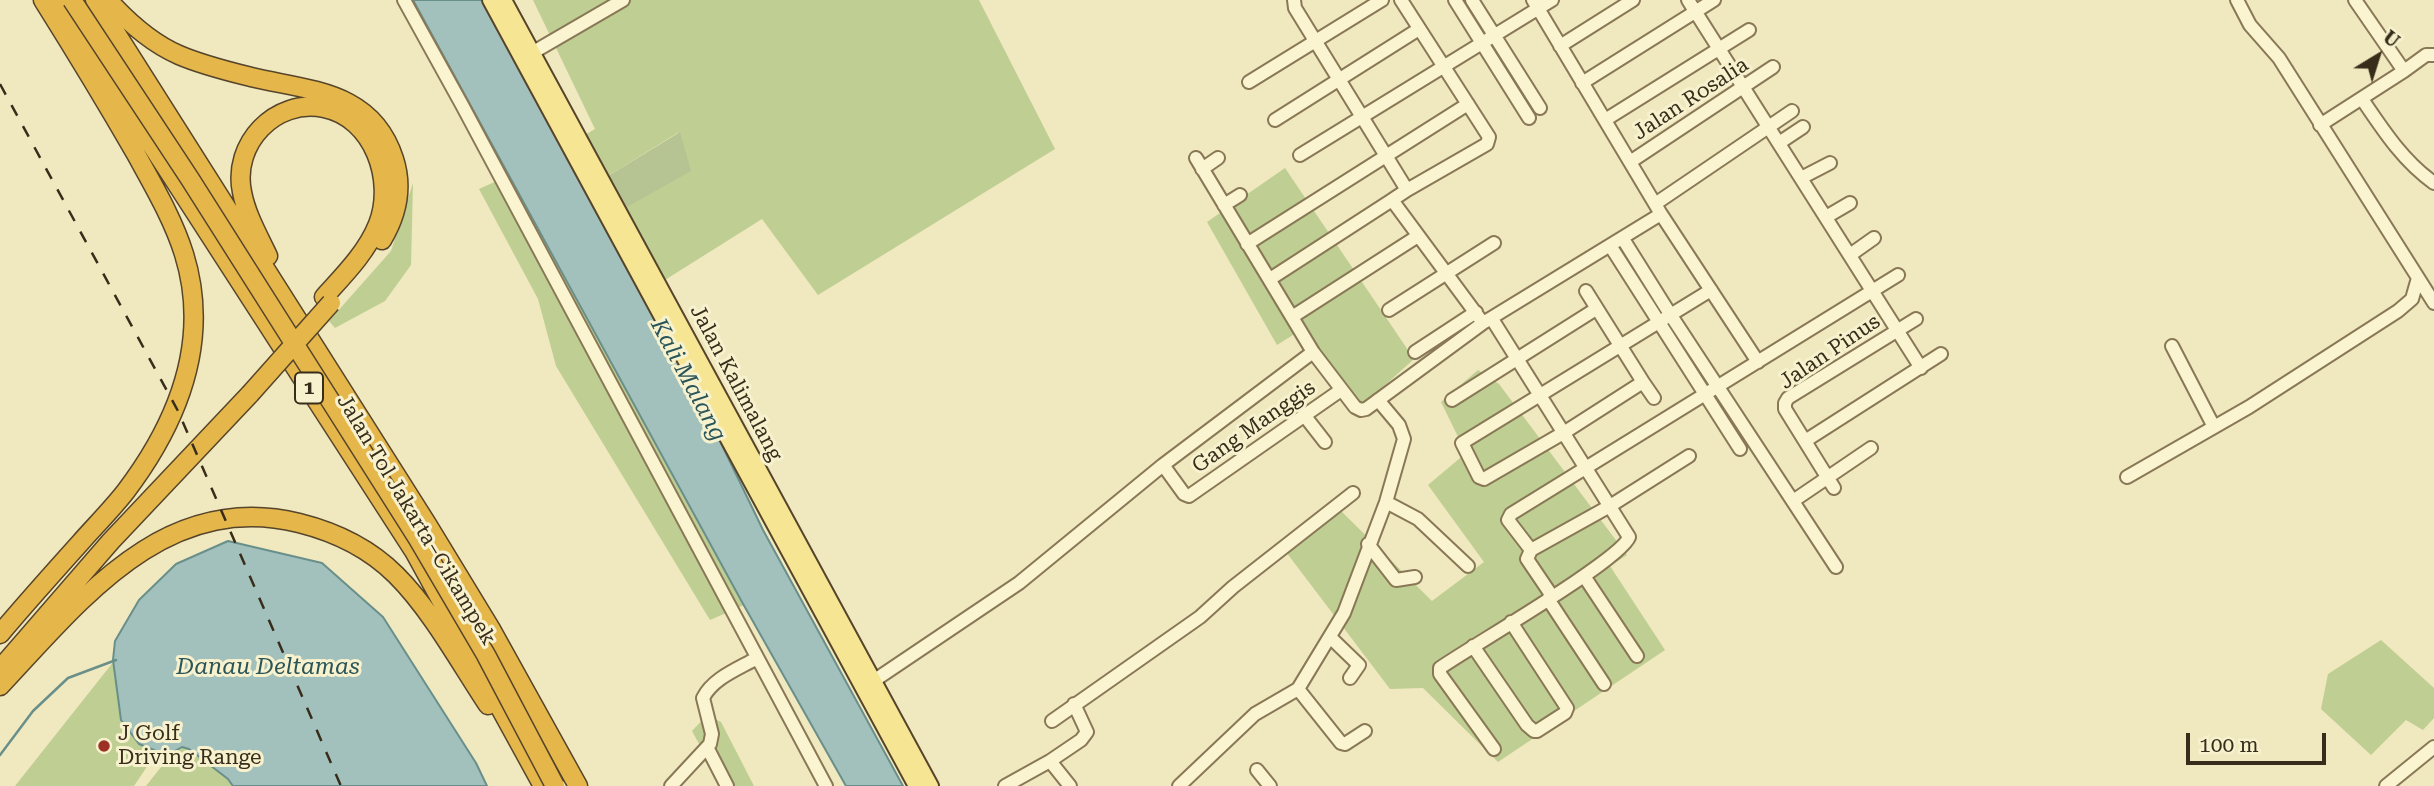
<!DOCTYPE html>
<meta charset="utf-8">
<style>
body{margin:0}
#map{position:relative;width:2434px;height:786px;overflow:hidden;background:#f0e8be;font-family:"Roboto Serif",serif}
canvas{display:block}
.north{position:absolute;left:2343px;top:21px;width:70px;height:70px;-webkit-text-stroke:5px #f7f1ce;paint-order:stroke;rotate:38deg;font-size:19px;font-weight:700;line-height:28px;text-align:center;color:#382d1b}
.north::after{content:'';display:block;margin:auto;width:24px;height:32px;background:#382d1b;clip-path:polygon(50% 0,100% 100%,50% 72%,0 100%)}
.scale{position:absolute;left:2186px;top:733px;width:140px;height:32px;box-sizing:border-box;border:4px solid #382d1b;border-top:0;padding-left:9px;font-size:21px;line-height:24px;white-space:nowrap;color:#382d1b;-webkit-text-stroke:5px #f7f1ce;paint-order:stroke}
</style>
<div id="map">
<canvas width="2434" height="786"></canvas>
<div class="north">U</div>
<div class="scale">100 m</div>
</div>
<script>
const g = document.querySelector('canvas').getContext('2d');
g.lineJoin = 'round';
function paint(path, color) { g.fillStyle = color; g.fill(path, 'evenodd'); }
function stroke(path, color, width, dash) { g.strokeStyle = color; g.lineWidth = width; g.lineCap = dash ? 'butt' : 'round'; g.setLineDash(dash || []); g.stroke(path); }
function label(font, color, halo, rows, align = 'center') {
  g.font = font + ' "Roboto Serif",serif'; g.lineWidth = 6; g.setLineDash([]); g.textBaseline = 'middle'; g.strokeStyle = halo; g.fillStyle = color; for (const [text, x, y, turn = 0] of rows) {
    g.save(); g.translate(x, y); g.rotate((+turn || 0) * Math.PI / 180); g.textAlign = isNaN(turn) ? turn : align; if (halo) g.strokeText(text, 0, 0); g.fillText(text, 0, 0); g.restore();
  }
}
paint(new Path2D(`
 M 533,0 L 979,0 L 1055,149 L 818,295 L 762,219 L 649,290 L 607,218 L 679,132 L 590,187 L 568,145 L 595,129 Z
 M 1285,168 L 1414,359 L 1363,405 L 1304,328 L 1277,345 L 1207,222 Z
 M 510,175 L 744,605 L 710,620 L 556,366 L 538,299 L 479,189 Z
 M 413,183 L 411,265 L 385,301 L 335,328 L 329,321 L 391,251 Z
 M 1478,370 L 1499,384 L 1627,555 L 1610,566 L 1665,650 L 1498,762 L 1423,688 L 1390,689 L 1283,548 L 1335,505 L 1432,601 L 1484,562 L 1428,485 L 1466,453 L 1441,402 Z
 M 2381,640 L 2434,688 L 2434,718 L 2423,730 L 2406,720 L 2371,755 L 2321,709 L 2328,674 Z
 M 122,651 L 188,705 L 134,786 L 15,786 Z
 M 707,715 L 721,722 L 754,786 L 722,786 L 692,731 Z
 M 182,747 L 189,749 L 228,779 L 233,786 L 146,786 L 173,752 Z`), '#bfce92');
paint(new Path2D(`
 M 680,132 L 691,171 L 607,218 L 590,187 Z`), '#b6c392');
const water = new Path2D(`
 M 413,0 L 490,0 L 648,292 L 763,530 L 903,786 L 846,786 L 742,602 Z
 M 228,541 L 322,563 L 383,617 L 476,763 L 487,786 L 233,786 L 228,779 L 189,749 L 182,747 L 173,752 L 166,761 L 154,750 L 139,744 L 121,720 L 113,660 L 115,641 L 139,600 L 176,564 Z`);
paint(water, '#a2c1bc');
stroke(water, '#698f8b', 2);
stroke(new Path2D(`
 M 0,755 L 33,711 L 68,678 L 116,660`), '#698f8b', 2.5);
const minor = new Path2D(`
 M 404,0 L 462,105 L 826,786
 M 1294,0 L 1295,8 L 1407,190 L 1392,200 L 1483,323
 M 1401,0 L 1489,137 L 1487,144 L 1407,190
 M 1455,0 L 1529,118
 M 1472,0 L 1540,108
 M 1533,0 L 1661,214 L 1758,362
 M 1688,0 L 1921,368
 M 2237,0 L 2250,25 L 2279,58 L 2434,303
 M 2355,0 L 2404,71
 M 1560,46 L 1633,0
 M 525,57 L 623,0
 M 1249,82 L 1382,0
 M 1582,83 L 1714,0
 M 2362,99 C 2383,130 2403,161 2434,183
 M 1275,120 L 1419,29
 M 1605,120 L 1749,30
 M 2320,125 L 2404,71 L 2426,55 L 2434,55
 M 1779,143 L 1803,127
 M 1300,155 L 1552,0
 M 1196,158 L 1313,352
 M 1630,162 L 1773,67
 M 1202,169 L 1218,158
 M 1801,178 L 1830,163
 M 1655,204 L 1792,111
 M 1224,205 L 1240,195
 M 1826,217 L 1850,203
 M 1623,239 L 1670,314 L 1836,567
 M 1247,244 L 1468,104
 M 1611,247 L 1740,449
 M 1850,255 L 1874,238
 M 1270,279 L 1392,200
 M 1586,291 L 1643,382
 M 1389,310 L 1494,243
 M 1292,317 L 1418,236
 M 1492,319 L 1629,537 C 1621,560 1470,647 1440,668 L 1440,674 L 1494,749
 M 2172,346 L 2214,427
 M 1415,352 L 1476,312
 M 1654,398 L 1643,382 L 1565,432 L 1484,479 L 1479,477 L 1462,443 L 1711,290
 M 1452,400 L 1596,309
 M 1304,415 L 1325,442
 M 1805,441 L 1941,354
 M 1163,465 L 1184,494 L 1189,496 L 1341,390
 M 2127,477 L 2249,407 L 2398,311 L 2412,299 L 2418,278
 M 1834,488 L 1785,409 L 1785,403 L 1788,398 L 1916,319
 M 1793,501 L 1871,448
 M 1386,502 L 1418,519 L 1468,566
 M 1368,544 L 1396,580 L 1415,577
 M 1531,550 L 1508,520 L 1511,514 L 1898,275
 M 1584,576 L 1637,656
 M 1552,596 L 1527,559 L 1531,550 L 1610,506 L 1689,456
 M 1548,599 L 1604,684
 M 1330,637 L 1359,665 L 1350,678
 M 1473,646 L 1527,725 L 1534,731 L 1537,731 L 1565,713 L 1567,708 L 1511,622
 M 866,686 L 1019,583 L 1163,465 L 1313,352 L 1355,407 L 1361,410 L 1366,409 L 1483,323 L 1661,214
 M 1298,689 L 1341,743 L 1345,744 L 1365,731
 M 1052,721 L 1200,617 L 1233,587 L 1353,493
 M 708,749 L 727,786
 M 1050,761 L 1081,740 L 1087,732 L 1074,704
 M 1257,770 L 1270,786
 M 671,786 L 710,744 L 712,734 L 703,698 C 713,678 738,669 757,658
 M 1005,786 L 1050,761 L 1070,786
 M 1179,786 L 1255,714 L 1298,689 L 1344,613 L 1386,502 L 1404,439 L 1399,425 L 1378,400
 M 2386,786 L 2434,747`);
const major = new Path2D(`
 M 490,0 L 916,786
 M 504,0 L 931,786`);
const highway = new Path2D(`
 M 58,0 L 414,551 L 543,786
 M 95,0 L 427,524 L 492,631 L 578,786
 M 108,0 C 128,22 151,43 179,55 C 202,65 227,71 251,77 C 309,91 372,90 394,159 C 403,187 397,215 382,240
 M 268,256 C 258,235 246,214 242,192 C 232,144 275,98 324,108 C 374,118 395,181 378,224 C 367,252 344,275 324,297
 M 0,634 C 26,603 53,573 80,543 C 95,526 112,509 126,491 C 178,422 211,341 184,254 C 173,219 154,187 136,154 C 106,102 75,51 43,0
 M 0,669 L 111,541 L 250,394
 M 0,686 C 81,600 165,490 299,523 C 335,532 369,548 396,575 C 432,611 460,663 488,705`);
stroke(minor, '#897856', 16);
stroke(major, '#56452b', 18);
stroke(highway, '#56452b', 21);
stroke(minor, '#fbf4d1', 12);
stroke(major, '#f6e593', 14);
stroke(highway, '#e5b649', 18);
stroke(new Path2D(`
 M 0,84 L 178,411 L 341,786`), '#382d1b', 2.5, [12, 12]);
const highwayBridge = new Path2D(`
 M 72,0 L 190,179 L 418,539 L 486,655 L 555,786
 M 250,394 L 331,303`);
stroke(highwayBridge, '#56452b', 21, []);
stroke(highwayBridge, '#e5b649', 18);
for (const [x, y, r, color] of [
 [104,746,7,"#9c3223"]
]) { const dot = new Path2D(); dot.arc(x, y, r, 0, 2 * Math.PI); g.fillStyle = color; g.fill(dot); stroke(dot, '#f7f1ce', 2.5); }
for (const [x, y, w] of [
 [309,388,28]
]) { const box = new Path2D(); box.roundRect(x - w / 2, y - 15.5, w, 31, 5); g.fillStyle = '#f7f1ce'; g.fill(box); stroke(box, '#382d1b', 2); }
label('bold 19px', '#382d1b', null, [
 ["1",309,388]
]);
label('21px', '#382d1b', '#f7f1ce', [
 ["Jalan Rosalia",1691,99,-33],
 ["Jalan Pinus",1830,352,-34],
 ["Jalan Kalimalang",736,383,62],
 ["Gang Manggis",1254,427,-35],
 ["Jalan Tol Jakarta–Cikampek",416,520,59]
]);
label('21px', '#382d1b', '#f7f1ce', [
 ["J Golf",118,734],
 ["Driving Range",118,758]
], 'left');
label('italic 23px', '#2a5558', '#f7f1ce', [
 ["Kali Malang",688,380,62],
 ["Danau Deltamas",268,667]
]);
</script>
